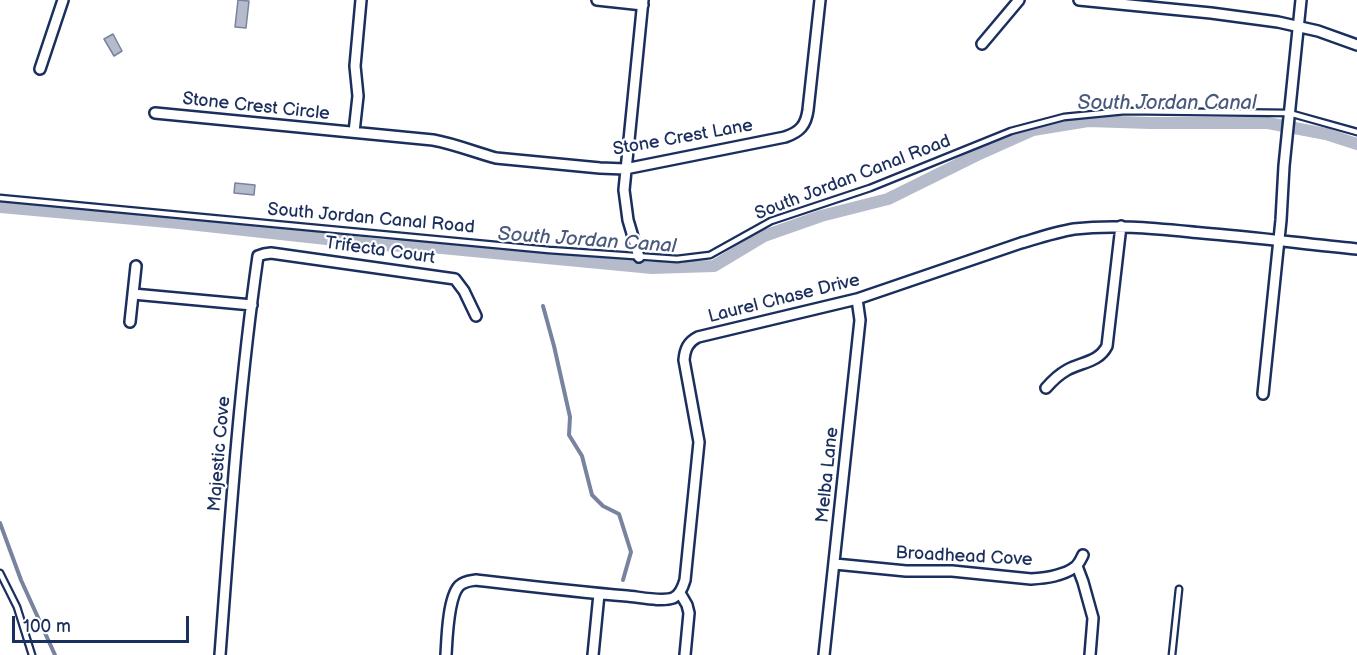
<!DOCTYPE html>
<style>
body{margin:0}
#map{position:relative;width:1357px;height:655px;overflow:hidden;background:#fff;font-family:"Balsamiq Sans",sans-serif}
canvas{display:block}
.scale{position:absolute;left:12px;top:616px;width:177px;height:27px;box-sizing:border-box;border:3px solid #1b2f5e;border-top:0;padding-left:8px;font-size:18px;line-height:21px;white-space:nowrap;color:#1b2f5e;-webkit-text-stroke:4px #fff;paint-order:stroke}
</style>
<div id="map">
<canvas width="1357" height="655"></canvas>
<div class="scale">100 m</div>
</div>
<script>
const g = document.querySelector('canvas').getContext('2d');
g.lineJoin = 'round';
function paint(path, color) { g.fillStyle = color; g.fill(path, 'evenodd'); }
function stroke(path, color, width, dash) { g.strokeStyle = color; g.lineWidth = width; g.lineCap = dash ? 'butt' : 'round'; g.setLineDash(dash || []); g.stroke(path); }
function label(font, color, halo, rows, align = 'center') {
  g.font = font + ' "Balsamiq Sans",sans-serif'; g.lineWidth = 4.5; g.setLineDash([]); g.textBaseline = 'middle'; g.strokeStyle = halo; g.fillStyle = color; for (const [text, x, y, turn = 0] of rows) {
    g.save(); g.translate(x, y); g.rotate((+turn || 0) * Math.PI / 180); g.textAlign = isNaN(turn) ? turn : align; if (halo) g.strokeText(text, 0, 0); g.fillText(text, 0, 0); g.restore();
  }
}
const water = new Path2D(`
 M 238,0 L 249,1 L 246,28 L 235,27 Z
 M 113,34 L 122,51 L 114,56 L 104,39 Z
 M 235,183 L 255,185 L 254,195 L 234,193 Z`);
paint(water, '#b5bbca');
stroke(water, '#77839f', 1.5);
stroke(new Path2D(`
 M 543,306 L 554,346 L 570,417 L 569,435 L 582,456 L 592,495 L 603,506 L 619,514 L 631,552 L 623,580
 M 0,523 L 21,580 L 55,655`), '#77839f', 4);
stroke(new Path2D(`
 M 0,207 L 179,223 L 382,245 L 431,247 L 652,268 L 714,266 L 764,236 L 821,216 L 888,199 L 977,155 L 1033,130 L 1088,121 L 1150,123 L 1268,123 L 1326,134 L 1357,144`), '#b5bbca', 12);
const lane = new Path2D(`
 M 0,198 L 549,250 L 677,259 L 710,255 L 771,221 L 870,188 L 1011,131 L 1064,117 L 1125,111 L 1289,113 L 1357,132
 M 0,573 L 17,607 L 32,655
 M 1172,655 L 1179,589`);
const street = new Path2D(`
 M 597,0 L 643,5
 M 1079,0 L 1211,13 L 1278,22 L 1318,31 L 1357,45
 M 982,44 L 1019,0
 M 40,69 L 63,0
 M 155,113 L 433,140 C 455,144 474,152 496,158 L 600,168 L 625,169 L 785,137 C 800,132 806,125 808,110 L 820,0
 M 354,132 L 358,96 L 355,66 L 361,0
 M 639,257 L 628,220 L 624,190 L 643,0
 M 133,294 L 252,305
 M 130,322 L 136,266
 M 1046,388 C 1053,380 1058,375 1067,370 C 1082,362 1099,362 1107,346 L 1121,226
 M 1263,394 L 1281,220 L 1284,166 L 1301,0
 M 835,564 L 906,571 L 952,571 L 1031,579 C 1046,578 1063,576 1075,567 C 1079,564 1081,559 1083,555
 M 1077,566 L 1083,582 L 1093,618 L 1090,655
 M 680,593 L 687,605 L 689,613 L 685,655
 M 220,655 C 230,522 239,388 258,256 L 264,254 L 271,253 L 455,279 L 464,291 L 476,316
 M 446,655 C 447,638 448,598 459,586 C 464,581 470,581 476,580 C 527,586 577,592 627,596 C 639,597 662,602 673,598 C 680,595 683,587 685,580 L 699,442 L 684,360 C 685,349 688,342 698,337 L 857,299 L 1021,243 C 1038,238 1056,232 1074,229 C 1117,224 1159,229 1202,233 C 1254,237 1305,244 1357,249
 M 593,655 L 599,594
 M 824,655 L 860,320 L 857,299`);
stroke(lane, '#1b2f5e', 9);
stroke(street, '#1b2f5e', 14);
stroke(lane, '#fff', 4.5);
stroke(street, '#fff', 9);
label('18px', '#1b2f5e', '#fff', [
 ["Stone Crest Circle",256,107,6],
 ["Stone Crest Lane",683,138,-10],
 ["South Jordan Canal Road",853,178,-21],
 ["South Jordan Canal Road",371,219,5],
 ["Trifecta Court",380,251,8],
 ["Laurel Chase Drive",784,299,-14],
 ["Majestic Cove",220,454,-85],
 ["Melba Lane",828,475,-84],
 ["Broadhead Cove",964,557,3]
]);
label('italic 20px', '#49597e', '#fff', [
 ["South Jordan Canal",1167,104],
 ["South Jordan Canal",587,241,4]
]);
</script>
